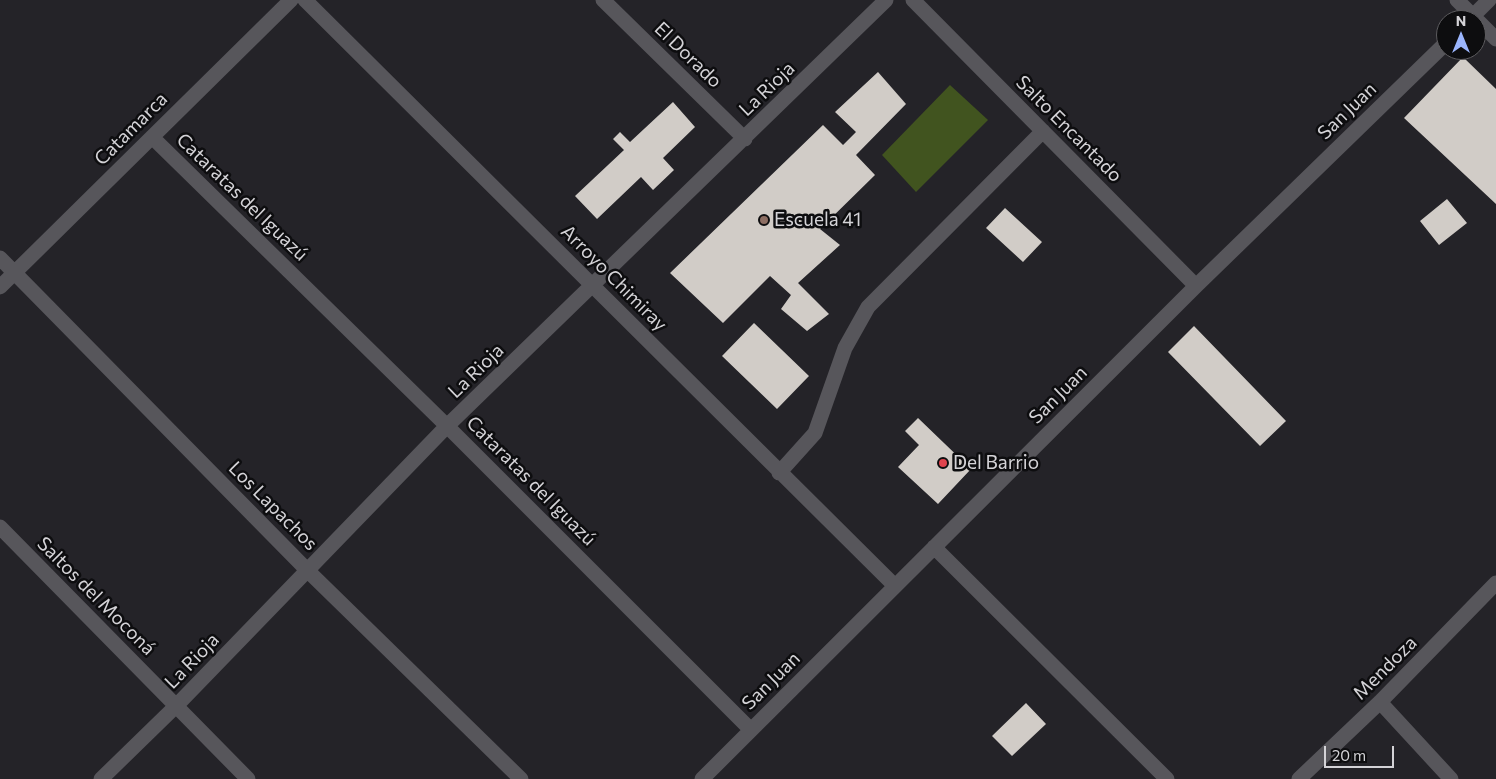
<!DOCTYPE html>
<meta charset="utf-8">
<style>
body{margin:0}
#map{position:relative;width:1496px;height:779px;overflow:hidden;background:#242328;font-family:Commissioner,sans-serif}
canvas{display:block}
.north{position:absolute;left:1436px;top:10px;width:50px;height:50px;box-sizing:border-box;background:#0d0d0f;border:1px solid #5d5c5f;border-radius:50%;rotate:0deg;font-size:14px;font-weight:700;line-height:20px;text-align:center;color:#d4d3d7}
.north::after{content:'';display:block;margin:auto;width:18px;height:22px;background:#9bb5fd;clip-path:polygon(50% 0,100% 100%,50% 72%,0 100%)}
.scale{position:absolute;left:1324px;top:746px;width:70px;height:22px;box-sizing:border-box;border:2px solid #d4d3d7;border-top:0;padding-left:6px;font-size:15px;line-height:18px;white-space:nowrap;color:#d4d3d7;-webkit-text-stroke:4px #0d0d0f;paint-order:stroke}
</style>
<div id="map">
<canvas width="1496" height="779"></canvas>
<div class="north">N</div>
<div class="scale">20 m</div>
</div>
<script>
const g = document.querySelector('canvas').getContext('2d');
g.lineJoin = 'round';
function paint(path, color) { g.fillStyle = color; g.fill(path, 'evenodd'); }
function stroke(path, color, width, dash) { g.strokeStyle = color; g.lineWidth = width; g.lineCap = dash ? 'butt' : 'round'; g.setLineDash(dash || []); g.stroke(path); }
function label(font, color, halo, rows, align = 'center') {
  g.font = font + ' Commissioner,sans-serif'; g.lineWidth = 5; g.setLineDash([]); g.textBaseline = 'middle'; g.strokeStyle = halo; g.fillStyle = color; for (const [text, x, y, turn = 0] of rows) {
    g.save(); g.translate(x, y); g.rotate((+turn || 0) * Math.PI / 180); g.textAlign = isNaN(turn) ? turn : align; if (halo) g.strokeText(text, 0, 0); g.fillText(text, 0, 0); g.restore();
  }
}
paint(new Path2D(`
 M 950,85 L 988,120 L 916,192 L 882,155 Z`), '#41541f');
paint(new Path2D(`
 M 1463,57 L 1496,89 L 1496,204 L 1404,118 Z
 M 878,72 L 906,104 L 856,155 L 875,175 L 820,229 L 840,245 L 798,283 L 829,314 L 807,331 L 781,309 L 791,295 L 770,276 L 723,323 L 670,273 L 823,125 L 843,145 L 856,132 L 835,112 Z
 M 673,102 L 695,127 L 663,158 L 674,170 L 653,190 L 641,177 L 597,219 L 575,196 L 624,150 L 613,139 L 620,132 L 630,142 Z
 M 1447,199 L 1467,223 L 1439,245 L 1420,221 Z
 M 1005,208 L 1042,242 L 1023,262 L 986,228 Z
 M 754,323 L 809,376 L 777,409 L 722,356 Z
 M 1194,326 L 1286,421 L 1260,446 L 1168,352 Z
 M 918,418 L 971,469 L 938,504 L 898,467 L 919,445 L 905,431 Z
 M 1026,703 L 1046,724 L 1012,756 L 992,736 Z`), '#d1ccc7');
stroke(new Path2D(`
 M 305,0 L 895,586
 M 603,0 L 745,139
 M 913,0 L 1196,286
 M 1457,0 L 1496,39
 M 1469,20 L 1489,0
 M 152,137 L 447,426 L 751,730
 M 0,258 L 308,571 L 521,779
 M 0,287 L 291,0
 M 779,473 L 815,433 L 845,348 L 868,307 L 1043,131
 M 0,527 L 248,779
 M 934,547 L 1167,779
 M 1380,702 L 1451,779
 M 101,779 L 176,706 L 447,426 L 886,0
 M 702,779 L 1196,286 L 1446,43
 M 1299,779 L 1380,702 L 1496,583`), '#57565b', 15);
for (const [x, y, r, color] of [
 [764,220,5,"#8d6e63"],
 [943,463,5,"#e0444e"]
]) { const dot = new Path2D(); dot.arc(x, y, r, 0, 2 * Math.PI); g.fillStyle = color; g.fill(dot); stroke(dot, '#0d0d0f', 2); }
label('19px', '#d4d3d7', '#0d0d0f', [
 ["El Dorado",688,55,44],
 ["La Rioja",767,89,-44],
 ["San Juan",1347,111,-44],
 ["Catamarca",131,129,-45],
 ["Salto Encantado",1069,129,45],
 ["Cataratas del Iguazú",242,197,44],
 ["Arroyo Chimiray",614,278,45],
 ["La Rioja",476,371,-44],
 ["San Juan",1058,395,-45],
 ["Cataratas del Iguazú",531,481,45],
 ["Los Lapachos",273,506,45],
 ["Saltos del Moconá",96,596,45],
 ["La Rioja",192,661,-46],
 ["Mendoza",1385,668,-45],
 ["San Juan",771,681,-45]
]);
label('19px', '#d4d3d7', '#0d0d0f', [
 ["Escuela 41",774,220],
 ["Del Barrio",953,463]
], 'left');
</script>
